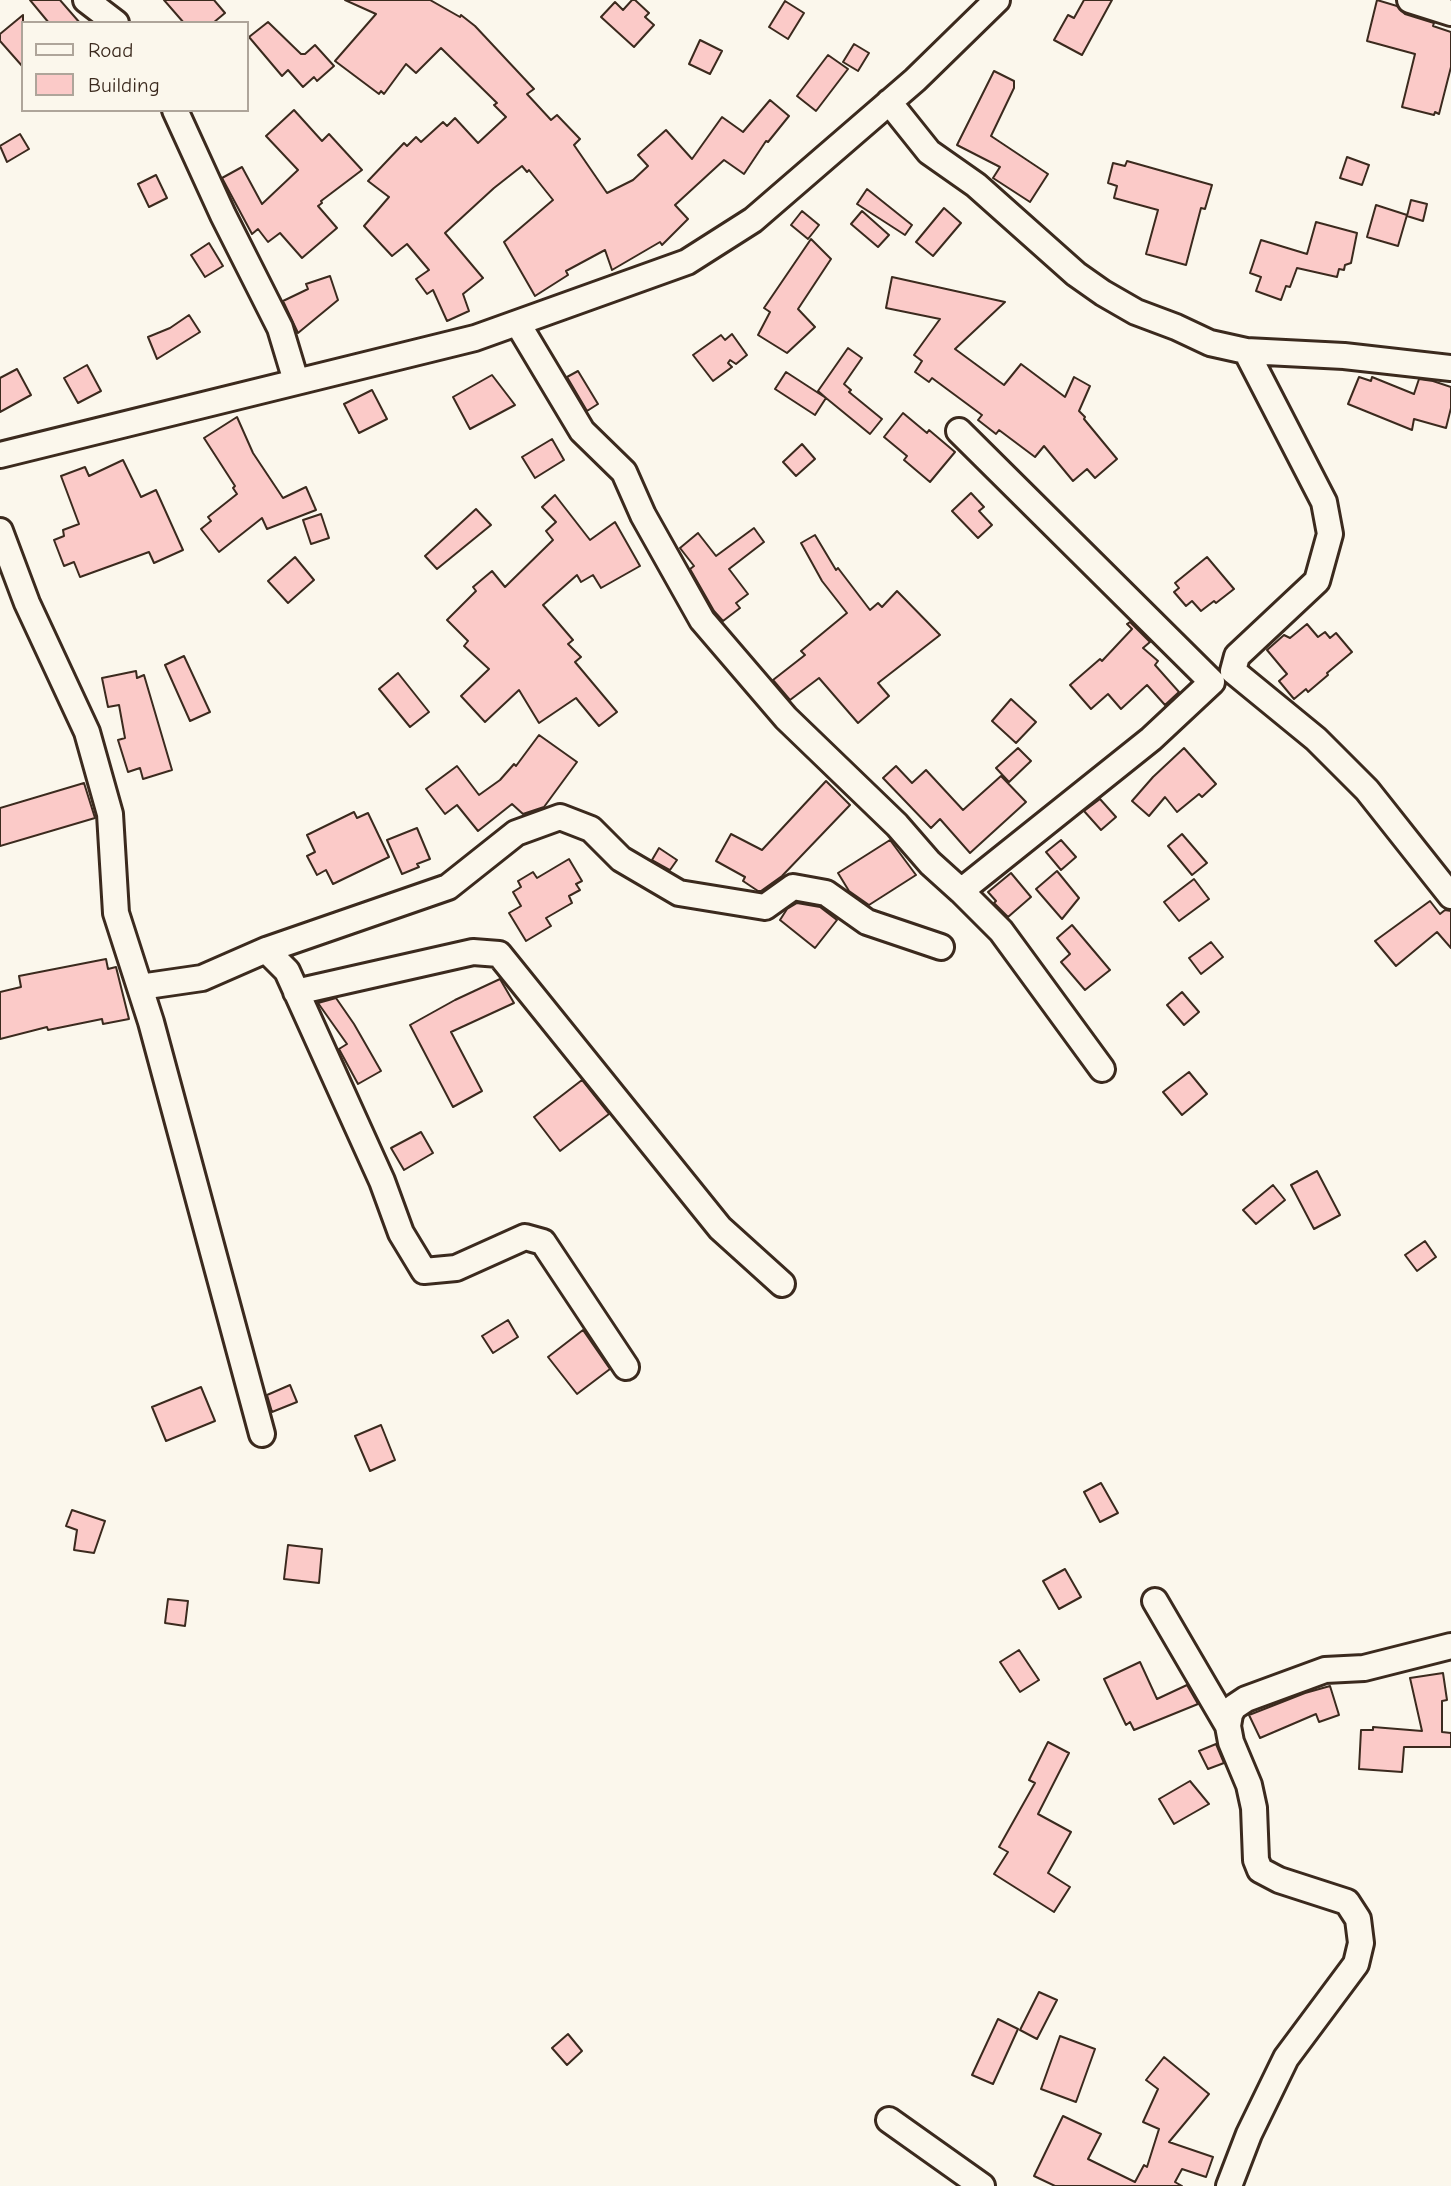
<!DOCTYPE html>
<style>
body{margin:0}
#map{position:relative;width:1451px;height:2186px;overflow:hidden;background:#fbf7ec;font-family:"Comic Neue",sans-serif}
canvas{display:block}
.legend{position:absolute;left:21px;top:21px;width:228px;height:91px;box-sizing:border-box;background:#fbf7ec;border:2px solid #aea59a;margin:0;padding:9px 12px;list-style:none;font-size:21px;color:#3b2a1e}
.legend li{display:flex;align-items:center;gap:14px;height:35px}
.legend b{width:35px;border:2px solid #aea59a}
</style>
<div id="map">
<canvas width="1451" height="2186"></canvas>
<ul class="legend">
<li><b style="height:9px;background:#fbf7ec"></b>Road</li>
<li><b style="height:19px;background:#fbcac8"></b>Building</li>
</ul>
</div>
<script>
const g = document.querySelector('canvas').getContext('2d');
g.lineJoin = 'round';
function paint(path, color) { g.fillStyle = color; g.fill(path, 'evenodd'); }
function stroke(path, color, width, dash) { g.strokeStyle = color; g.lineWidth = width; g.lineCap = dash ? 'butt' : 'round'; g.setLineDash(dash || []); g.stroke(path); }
const building = new Path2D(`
 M 30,0 L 60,0 L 80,23 L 49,23 Z
 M 164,0 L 214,0 L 225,13 L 213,23 L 184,23 Z
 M 345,0 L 430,0 L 460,17 L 461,15 L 475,26 L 534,89 L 527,94 L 551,120 L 557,115 L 580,139 L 574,145 L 607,193 L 633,180 L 648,166 L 638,155 L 666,130 L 692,159 L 722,117 L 743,132 L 770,100 L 789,116 L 768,142 L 766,141 L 744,174 L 724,160 L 675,205 L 688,219 L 662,245 L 660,242 L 612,270 L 605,250 L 566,271 L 568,275 L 535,296 L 504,242 L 553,200 L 529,170 L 527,172 L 522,166 L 494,188 L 445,233 L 483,278 L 463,294 L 469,311 L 447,321 L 433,290 L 427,294 L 416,279 L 429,270 L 407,244 L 392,256 L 364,226 L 389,197 L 368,181 L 404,143 L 407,146 L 416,137 L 421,142 L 443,122 L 447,126 L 455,118 L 478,143 L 506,117 L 494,105 L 497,103 L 441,48 L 416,73 L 406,64 L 384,94 L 381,91 L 379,94 L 335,61 L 376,14 Z
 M 632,0 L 635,0 L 649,13 L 645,17 L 654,25 L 634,47 L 601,17 L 615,2 L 623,10 Z
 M 1084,0 L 1112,0 L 1082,55 L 1054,40 L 1068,15 L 1074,18 Z
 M 1377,0 L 1397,6 L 1405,14 L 1434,23 L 1433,26 L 1451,32 L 1451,67 L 1439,114 L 1435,112 L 1434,115 L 1402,107 L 1415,54 L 1367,41 Z
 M 785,1 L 804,13 L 788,39 L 769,27 Z
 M 23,15 L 23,67 L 0,41 L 0,34 Z
 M 268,22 L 301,54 L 305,54 L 315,45 L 334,66 L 317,81 L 314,77 L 303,87 L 288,70 L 282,76 L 249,37 Z
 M 700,40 L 722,51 L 710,74 L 689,64 Z
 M 854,44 L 869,53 L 858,71 L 843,62 Z
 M 828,55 L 848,69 L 816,111 L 797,96 Z
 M 994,71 L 1014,81 L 1014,88 L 991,136 L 1048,174 L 1030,202 L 993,178 L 1000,167 L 957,145 Z
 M 294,110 L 322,141 L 329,134 L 362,170 L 321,201 L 322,203 L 318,206 L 337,228 L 302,258 L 280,233 L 268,242 L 258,229 L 252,234 L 222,178 L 242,167 L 262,204 L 298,170 L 266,136 Z
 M 20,134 L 29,149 L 7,162 L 0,146 Z
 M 1347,157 L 1369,165 L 1362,185 L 1340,178 Z
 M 1127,161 L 1212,185 L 1205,209 L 1201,208 L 1186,265 L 1146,254 L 1158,210 L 1114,198 L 1117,186 L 1108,183 L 1113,163 L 1125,166 Z
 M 156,175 L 167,198 L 149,207 L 138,184 Z
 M 867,189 L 912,225 L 905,235 L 857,204 Z
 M 1411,200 L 1427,204 L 1423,221 L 1407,216 Z
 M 1376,205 L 1407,215 L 1398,246 L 1367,237 Z
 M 944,208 L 961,223 L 933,256 L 916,242 Z
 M 802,211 L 819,225 L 808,239 L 791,225 Z
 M 862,211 L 889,235 L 878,247 L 851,224 Z
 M 1316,222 L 1357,233 L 1351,263 L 1345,265 L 1344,270 L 1339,269 L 1337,277 L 1297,268 L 1290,287 L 1286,286 L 1281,300 L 1256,291 L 1261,277 L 1250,273 L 1261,240 L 1307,254 Z
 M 811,239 L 831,259 L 798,309 L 815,327 L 787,353 L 758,335 L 770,312 L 764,308 Z
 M 209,243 L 223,266 L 205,277 L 191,255 Z
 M 330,276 L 338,300 L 298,333 L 283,301 L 308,289 L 306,284 Z
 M 892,277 L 1005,302 L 955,349 L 1004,385 L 1021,364 L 1065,397 L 1074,377 L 1090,386 L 1079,411 L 1085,417 L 1084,419 L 1117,459 L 1095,478 L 1087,469 L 1073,481 L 1044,446 L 1035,457 L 999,430 L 996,434 L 978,420 L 982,415 L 932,378 L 929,382 L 915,372 L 922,361 L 914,355 L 940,319 L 886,308 Z
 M 189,315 L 200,332 L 157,359 L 148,337 L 170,328 Z
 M 732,334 L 747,355 L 736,364 L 730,360 L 728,363 L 732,367 L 713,381 L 693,355 L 721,335 L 725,340 Z
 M 848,348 L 862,358 L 844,384 L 851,390 L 849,392 L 882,419 L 870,434 L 826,398 L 815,415 L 775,389 L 786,372 L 826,398 L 818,391 Z
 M 87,365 L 101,391 L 78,403 L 64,378 Z
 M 17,369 L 31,395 L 0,412 L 0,378 Z
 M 578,371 L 598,404 L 587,411 L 567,377 Z
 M 492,375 L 515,405 L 470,429 L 453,397 Z
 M 1359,377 L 1371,381 L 1372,377 L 1414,394 L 1419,379 L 1433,381 L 1451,387 L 1451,408 L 1446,428 L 1414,419 L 1412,430 L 1348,404 Z
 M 372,390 L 387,419 L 359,433 L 344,404 Z
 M 903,413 L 927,433 L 929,430 L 955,452 L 930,482 L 904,460 L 907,456 L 884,437 Z
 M 237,417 L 253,453 L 283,498 L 306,487 L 316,510 L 267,529 L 262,518 L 219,552 L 201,529 L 211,521 L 208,517 L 237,494 L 233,488 L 235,486 L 204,438 Z
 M 552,439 L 564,460 L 535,478 L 522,457 Z
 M 802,444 L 815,459 L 796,476 L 783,462 Z
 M 123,460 L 141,497 L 156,490 L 183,550 L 154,563 L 149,552 L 80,577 L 74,562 L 64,566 L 54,540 L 64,536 L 63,530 L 79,524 L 61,476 L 85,467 L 89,476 Z
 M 971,493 L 984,507 L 979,511 L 992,525 L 978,538 L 952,511 Z
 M 555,495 L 590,540 L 615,522 L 640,566 L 601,588 L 593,575 L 581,582 L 577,575 L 543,605 L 573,640 L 568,644 L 581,657 L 575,662 L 617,712 L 599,726 L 576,698 L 539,723 L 519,690 L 485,722 L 461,696 L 489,669 L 464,646 L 468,641 L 447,620 L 476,591 L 473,587 L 492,571 L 505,587 L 553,540 L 546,531 L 556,522 L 542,507 Z
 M 476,509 L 491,525 L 437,569 L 425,556 Z
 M 321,514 L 329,538 L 311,544 L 303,520 Z
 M 754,528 L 764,542 L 729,569 L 748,594 L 736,603 L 740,608 L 723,621 L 714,611 L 690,569 L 694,566 L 680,548 L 698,533 L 716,556 Z
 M 815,535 L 836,570 L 838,568 L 870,610 L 878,603 L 882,607 L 897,591 L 940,635 L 878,683 L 889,696 L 858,723 L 819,678 L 790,700 L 773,680 L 805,655 L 801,651 L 847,613 L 822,581 L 801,543 Z
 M 295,557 L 314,580 L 288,603 L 268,581 Z
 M 1207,557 L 1234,589 L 1216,603 L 1214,601 L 1201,611 L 1192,601 L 1186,606 L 1174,592 L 1179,588 L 1175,583 Z
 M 1130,622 L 1150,642 L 1143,648 L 1158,661 L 1155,665 L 1179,692 L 1165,705 L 1147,685 L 1121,709 L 1108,694 L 1091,709 L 1070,685 L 1100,659 L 1102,661 L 1132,629 L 1127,624 Z
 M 1307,624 L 1318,637 L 1325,632 L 1330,638 L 1336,633 L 1352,652 L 1327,673 L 1328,675 L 1308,692 L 1306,689 L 1294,699 L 1279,681 L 1287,674 L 1267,650 L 1284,635 L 1290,638 Z
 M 184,656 L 210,712 L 190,721 L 165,665 Z
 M 136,671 L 137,678 L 144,675 L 172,770 L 143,779 L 140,768 L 128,772 L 118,740 L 125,738 L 119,705 L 108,707 L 102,678 Z
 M 398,673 L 429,712 L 410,727 L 379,689 Z
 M 1011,699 L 1036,722 L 1016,743 L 992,721 Z
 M 539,735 L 577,762 L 544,807 L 523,814 L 512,804 L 478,831 L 457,805 L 445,814 L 426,789 L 457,766 L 479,795 L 500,780 L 514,764 L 516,766 Z
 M 1018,748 L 1031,761 L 1009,782 L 996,768 Z
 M 1184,748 L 1216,784 L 1202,797 L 1199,794 L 1177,812 L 1165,797 L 1149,816 L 1132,801 L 1153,777 Z
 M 896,766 L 912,783 L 926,770 L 963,810 L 1001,776 L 1026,802 L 970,853 L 940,819 L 931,828 L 883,778 Z
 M 826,781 L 850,805 L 782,876 L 761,891 L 758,891 L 743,881 L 745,877 L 716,861 L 731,834 L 762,850 Z
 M 84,783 L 95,818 L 0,846 L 0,808 Z
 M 1100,799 L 1116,817 L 1101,830 L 1084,811 Z
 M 354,812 L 357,818 L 368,813 L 389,857 L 333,884 L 326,870 L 317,875 L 307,856 L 315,852 L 307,835 Z
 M 417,828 L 430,859 L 417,864 L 419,867 L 402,874 L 387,840 Z
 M 1182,834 L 1207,863 L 1192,875 L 1168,846 Z
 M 890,840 L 916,875 L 869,905 L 849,891 L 838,873 Z
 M 1061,840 L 1076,857 L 1061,870 L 1046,852 Z
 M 659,848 L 677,860 L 670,870 L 652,860 Z
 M 569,859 L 582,881 L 576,884 L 580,890 L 569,896 L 572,903 L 546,918 L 551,926 L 526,941 L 509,913 L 521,906 L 513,892 L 521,887 L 518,881 L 533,872 L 537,878 Z
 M 1057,871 L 1079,898 L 1062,919 L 1036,889 Z
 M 1011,873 L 1031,897 L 1008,917 L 994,903 L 996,901 L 988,892 Z
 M 1194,879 L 1209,899 L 1179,921 L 1164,902 Z
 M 1430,901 L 1440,914 L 1445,910 L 1451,911 L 1451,948 L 1437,932 L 1396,966 L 1375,941 Z
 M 797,903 L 820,907 L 837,920 L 815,948 L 780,920 L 787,909 Z
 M 1072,925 L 1110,970 L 1085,990 L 1061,962 L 1070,954 L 1057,938 Z
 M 1211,942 L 1223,957 L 1201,974 L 1189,958 Z
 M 106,959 L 108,969 L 116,967 L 129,1019 L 103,1024 L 102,1019 L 48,1030 L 47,1027 L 0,1039 L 0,992 L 21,987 L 19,976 Z
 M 500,979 L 514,1003 L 451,1032 L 482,1091 L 453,1107 L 410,1025 L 455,1000 Z
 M 1182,992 L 1199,1012 L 1184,1025 L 1167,1005 Z
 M 336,998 L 354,1024 L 381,1071 L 358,1084 L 339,1049 L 347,1044 L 318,1003 Z
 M 1189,1072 L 1207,1094 L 1182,1115 L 1163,1092 Z
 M 582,1080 L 609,1114 L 560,1151 L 534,1117 Z
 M 421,1132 L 433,1153 L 404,1170 L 391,1148 Z
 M 1317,1171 L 1340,1215 L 1314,1229 L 1291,1185 Z
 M 1273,1185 L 1285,1200 L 1256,1224 L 1243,1210 Z
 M 1425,1241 L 1436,1257 L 1417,1271 L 1405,1255 Z
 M 508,1320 L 518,1337 L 493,1353 L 482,1336 Z
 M 583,1330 L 610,1369 L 577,1394 L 548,1357 Z
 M 290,1385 L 297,1402 L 272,1412 L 267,1395 Z
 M 201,1387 L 215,1421 L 166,1441 L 152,1407 Z
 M 381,1425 L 395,1460 L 370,1471 L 355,1436 Z
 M 1101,1483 L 1118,1513 L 1100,1522 L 1084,1492 Z
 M 72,1510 L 105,1521 L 94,1553 L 74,1550 L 77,1530 L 66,1526 Z
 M 288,1545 L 322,1549 L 319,1583 L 284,1579 Z
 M 1065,1569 L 1081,1597 L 1059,1609 L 1043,1581 Z
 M 168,1599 L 188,1601 L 185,1626 L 165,1623 Z
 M 1019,1650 L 1039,1680 L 1020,1692 L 1000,1662 Z
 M 1140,1662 L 1157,1699 L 1187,1685 L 1198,1704 L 1134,1730 L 1130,1722 L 1126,1725 L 1104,1679 Z
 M 1443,1673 L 1447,1700 L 1442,1701 L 1442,1732 L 1451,1733 L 1451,1747 L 1404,1747 L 1402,1772 L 1359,1769 L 1361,1730 L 1373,1730 L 1373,1727 L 1422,1731 L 1410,1678 Z
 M 1330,1686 L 1339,1715 L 1319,1722 L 1316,1714 L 1260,1738 L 1249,1715 L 1305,1693 Z
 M 1048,1742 L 1069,1753 L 1038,1814 L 1071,1832 L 1048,1873 L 1070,1887 L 1054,1912 L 994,1874 L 1008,1852 L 999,1847 L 1035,1783 L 1029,1780 Z
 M 1216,1744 L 1224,1763 L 1208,1769 L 1199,1751 Z
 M 1190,1781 L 1209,1804 L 1174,1824 L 1159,1799 Z
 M 1039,1992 L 1057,2000 L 1037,2039 L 1020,2030 Z
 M 998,2019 L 1018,2029 L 993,2084 L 972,2075 Z
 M 568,2034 L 582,2051 L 567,2065 L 552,2048 Z
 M 1060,2036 L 1095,2049 L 1076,2102 L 1041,2089 Z
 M 1164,2057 L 1209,2094 L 1169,2142 L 1213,2157 L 1206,2177 L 1182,2169 L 1175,2182 L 1182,2186 L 1055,2186 L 1034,2176 L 1063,2116 L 1101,2134 L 1088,2159 L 1135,2182 L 1144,2165 L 1147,2167 L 1159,2129 L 1143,2122 L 1158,2089 L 1146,2080 Z`);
paint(building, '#fbcac8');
stroke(building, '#3b2a1e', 2);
const minor = new Path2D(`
 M 86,0 L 116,23
 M 1410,0 L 1451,13
 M 889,102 L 929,152 L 976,185 L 1076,274 L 1103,293 L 1136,312 L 1176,327 L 1210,343 L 1246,351 L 1324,502 L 1330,534 L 1317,581 L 1237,656 L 1233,671 L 1316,739 L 1367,790 L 1451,896
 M 175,110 L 223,215 L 280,328 L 296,381
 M 518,324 L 582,431 L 624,472 L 643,515 L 702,620 L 786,718 L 897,825 L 930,863 L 961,891 L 1001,931 L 1102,1069
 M 1246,351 L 1344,356 L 1451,368
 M 959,431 L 1212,682 L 1151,739 L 961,891
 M 0,455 L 475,338 L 687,262 L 753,220 L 915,80 L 997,0
 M 0,531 L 27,603 L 87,732 L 110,814 L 116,913 L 151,1022 L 262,1434
 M 266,950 L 448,887 L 516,833 L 560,817 L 591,829 L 621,859 L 679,893 L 765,907 L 793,887 L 826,893 L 867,922 L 941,947
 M 140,987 L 202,978 L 266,950 L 287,971 L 382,1181 L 401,1233 L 424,1271 L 456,1268 L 525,1237 L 543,1242 L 626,1367
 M 296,992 L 473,952 L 499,954 L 720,1228 L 782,1284
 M 1155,1601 L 1228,1726
 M 889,2120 L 982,2186
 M 1229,2186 L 1249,2134 L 1286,2058 L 1356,1964 L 1361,1943 L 1358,1919 L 1347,1902 L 1279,1880 L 1260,1870 L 1256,1860 L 1254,1808 L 1249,1785 L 1231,1742 L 1228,1726 L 1230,1714 L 1234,1707 L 1246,1699 L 1325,1670 L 1364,1668 L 1451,1646`);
stroke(minor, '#3b2a1e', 30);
stroke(minor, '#fbf7ec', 24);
</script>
